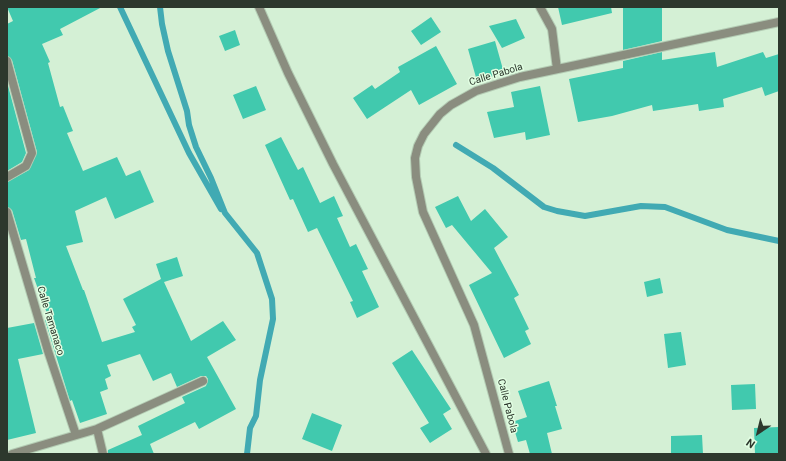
<!DOCTYPE html>
<style>
body{margin:0}
#map{position:relative;width:786px;height:461px;overflow:hidden;background:#d4f0d5;font-family:Roboto,sans-serif}
canvas{display:block}
.frame{position:absolute;inset:0;border:8px solid #2d382d;pointer-events:none}
.north{position:absolute;left:738px;top:413px;width:40px;height:40px;-webkit-text-stroke:3px #e1fee2;paint-order:stroke;rotate:215deg;font-size:11px;font-weight:700;line-height:16px;text-align:center;color:#2d382d}
.north::after{content:'';display:block;margin:auto;width:14px;height:18px;background:#2d382d;clip-path:polygon(50% 0,100% 100%,50% 72%,0 100%)}
</style>
<div id="map">
<canvas width="786" height="461"></canvas>
<div class="frame"></div>
<div class="north">N</div>
</div>
<script>
const g = document.querySelector('canvas').getContext('2d');
g.lineJoin = 'round';
function stroke(path, color, width, dash) { g.strokeStyle = color; g.lineWidth = width; g.lineCap = dash ? 'butt' : 'round'; g.setLineDash(dash || []); g.stroke(path); }
function paint(path, color) { g.fillStyle = color; g.fill(path, 'evenodd'); }
function label(font, color, halo, rows, align = 'center') {
  g.font = font + ' Roboto,sans-serif'; g.lineWidth = 3; g.setLineDash([]); g.textBaseline = 'middle'; g.strokeStyle = halo; g.fillStyle = color; for (const [text, x, y, turn = 0] of rows) {
    g.save(); g.translate(x, y); g.rotate((+turn || 0) * Math.PI / 180); g.textAlign = isNaN(turn) ? turn : align; if (halo) g.strokeText(text, 0, 0); g.fillText(text, 0, 0); g.restore();
  }
}
stroke(new Path2D(`
 M 120,7 L 189,153 L 221,209
 M 160,7 L 162,24 L 168,51 L 187,111 L 189,125 L 196,147 L 211,178 L 225,213 L 257,253 L 272,299 L 273,319 L 260,380 L 256,416 L 250,428 L 247,454
 M 456,145 L 493,168 L 544,207 L 557,211 L 585,216 L 641,206 L 665,207 L 727,230 L 779,241`), '#41aab3', 6);
paint(new Path2D(`
 M 7,7 L 102,7 L 60,29 L 63,35 L 42,44 L 50,62 L 48,63 L 60,107 L 63,106 L 73,131 L 67,133 L 83,171 L 117,157 L 126,176 L 140,170 L 154,202 L 115,219 L 106,197 L 75,211 L 83,242 L 66,246 L 83,290 L 84,290 L 102,342 L 135,332 L 132,327 L 136,325 L 123,299 L 161,279 L 156,264 L 177,257 L 183,276 L 164,282 L 191,341 L 223,321 L 236,340 L 207,357 L 236,409 L 199,429 L 195,422 L 150,444 L 154,454 L 108,454 L 108,450 L 142,435 L 138,426 L 185,403 L 182,397 L 206,386 L 208,379 L 206,376 L 201,376 L 177,387 L 171,373 L 153,381 L 140,354 L 107,365 L 111,376 L 105,379 L 108,389 L 100,392 L 107,414 L 80,423 L 72,400 L 70,401 L 45,320 L 49,319 L 34,278 L 36,278 L 26,239 L 21,240 L 12,210 L 7,207 L 7,182 L 29,170 L 37,152 L 12,60 L 7,56 L 7,24 L 13,21 Z
 M 558,7 L 611,7 L 612,13 L 562,25 Z
 M 623,7 L 662,7 L 662,41 L 623,50 Z
 M 431,17 L 441,32 L 421,45 L 411,31 Z
 M 516,19 L 525,38 L 502,48 L 489,26 Z
 M 235,30 L 240,45 L 225,51 L 219,36 Z
 M 495,41 L 504,73 L 477,81 L 468,49 Z
 M 436,46 L 457,84 L 419,105 L 411,90 L 367,119 L 353,98 L 372,85 L 375,89 L 400,72 L 398,67 Z
 M 662,52 L 662,60 L 715,52 L 717,67 L 763,52 L 766,58 L 779,54 L 779,91 L 765,96 L 762,87 L 723,99 L 724,107 L 699,111 L 698,104 L 653,111 L 652,105 L 612,116 L 578,122 L 569,79 L 623,68 L 623,61 Z
 M 7,82 L 26,153 L 22,162 L 7,171 Z
 M 256,86 L 266,110 L 243,119 L 233,95 Z
 M 540,86 L 550,135 L 526,140 L 525,132 L 494,138 L 487,112 L 514,107 L 511,92 Z
 M 281,137 L 298,170 L 303,167 L 320,203 L 334,196 L 343,216 L 337,218 L 350,247 L 356,244 L 368,269 L 362,271 L 379,307 L 357,318 L 350,302 L 353,301 L 317,228 L 308,232 L 293,199 L 290,200 L 265,145 Z
 M 458,196 L 471,221 L 485,209 L 508,237 L 494,248 L 519,295 L 514,298 L 529,329 L 525,331 L 531,344 L 504,358 L 469,285 L 492,273 L 452,225 L 446,228 L 435,207 Z
 M 660,278 L 663,293 L 647,297 L 644,282 Z
 M 34,323 L 43,354 L 18,359 L 36,433 L 7,440 L 7,328 Z
 M 681,332 L 686,365 L 668,368 L 664,334 Z
 M 412,350 L 451,409 L 443,414 L 452,429 L 430,443 L 420,428 L 429,423 L 392,363 Z
 M 549,381 L 557,406 L 555,406 L 562,429 L 547,433 L 552,454 L 530,454 L 526,440 L 518,442 L 512,422 L 527,417 L 518,391 Z
 M 755,384 L 756,409 L 732,410 L 731,385 Z
 M 312,413 L 342,425 L 332,451 L 302,439 Z
 M 779,427 L 779,454 L 755,454 L 754,428 Z
 M 702,435 L 703,454 L 671,454 L 671,436 Z`), '#41c9ae');
const minor = new Path2D(`
 M 259,7 L 288,73 L 333,164 L 486,454
 M 540,7 L 552,29 L 557,69
 M 7,61 L 32,153 L 26,166 L 7,177
 M 7,212 L 48,351 L 76,435
 M 97,429 L 103,454
 M 12,454 L 97,429 L 203,381
 M 509,454 L 474,325 L 423,212 L 416,177 L 415,158 L 418,146 L 424,134 L 440,114 L 451,105 L 476,91 L 520,77 L 779,22`);
stroke(minor, '#b3cbb3', 10);
stroke(minor, '#8a8d7f', 8);
label('10px', '#2d382d', '#e1fee2', [
 ["Calle Pabola",496,75,-17],
 ["Calle Tamanaco",50,321,73],
 ["Calle Pabola",507,406,76]
]);
</script>
